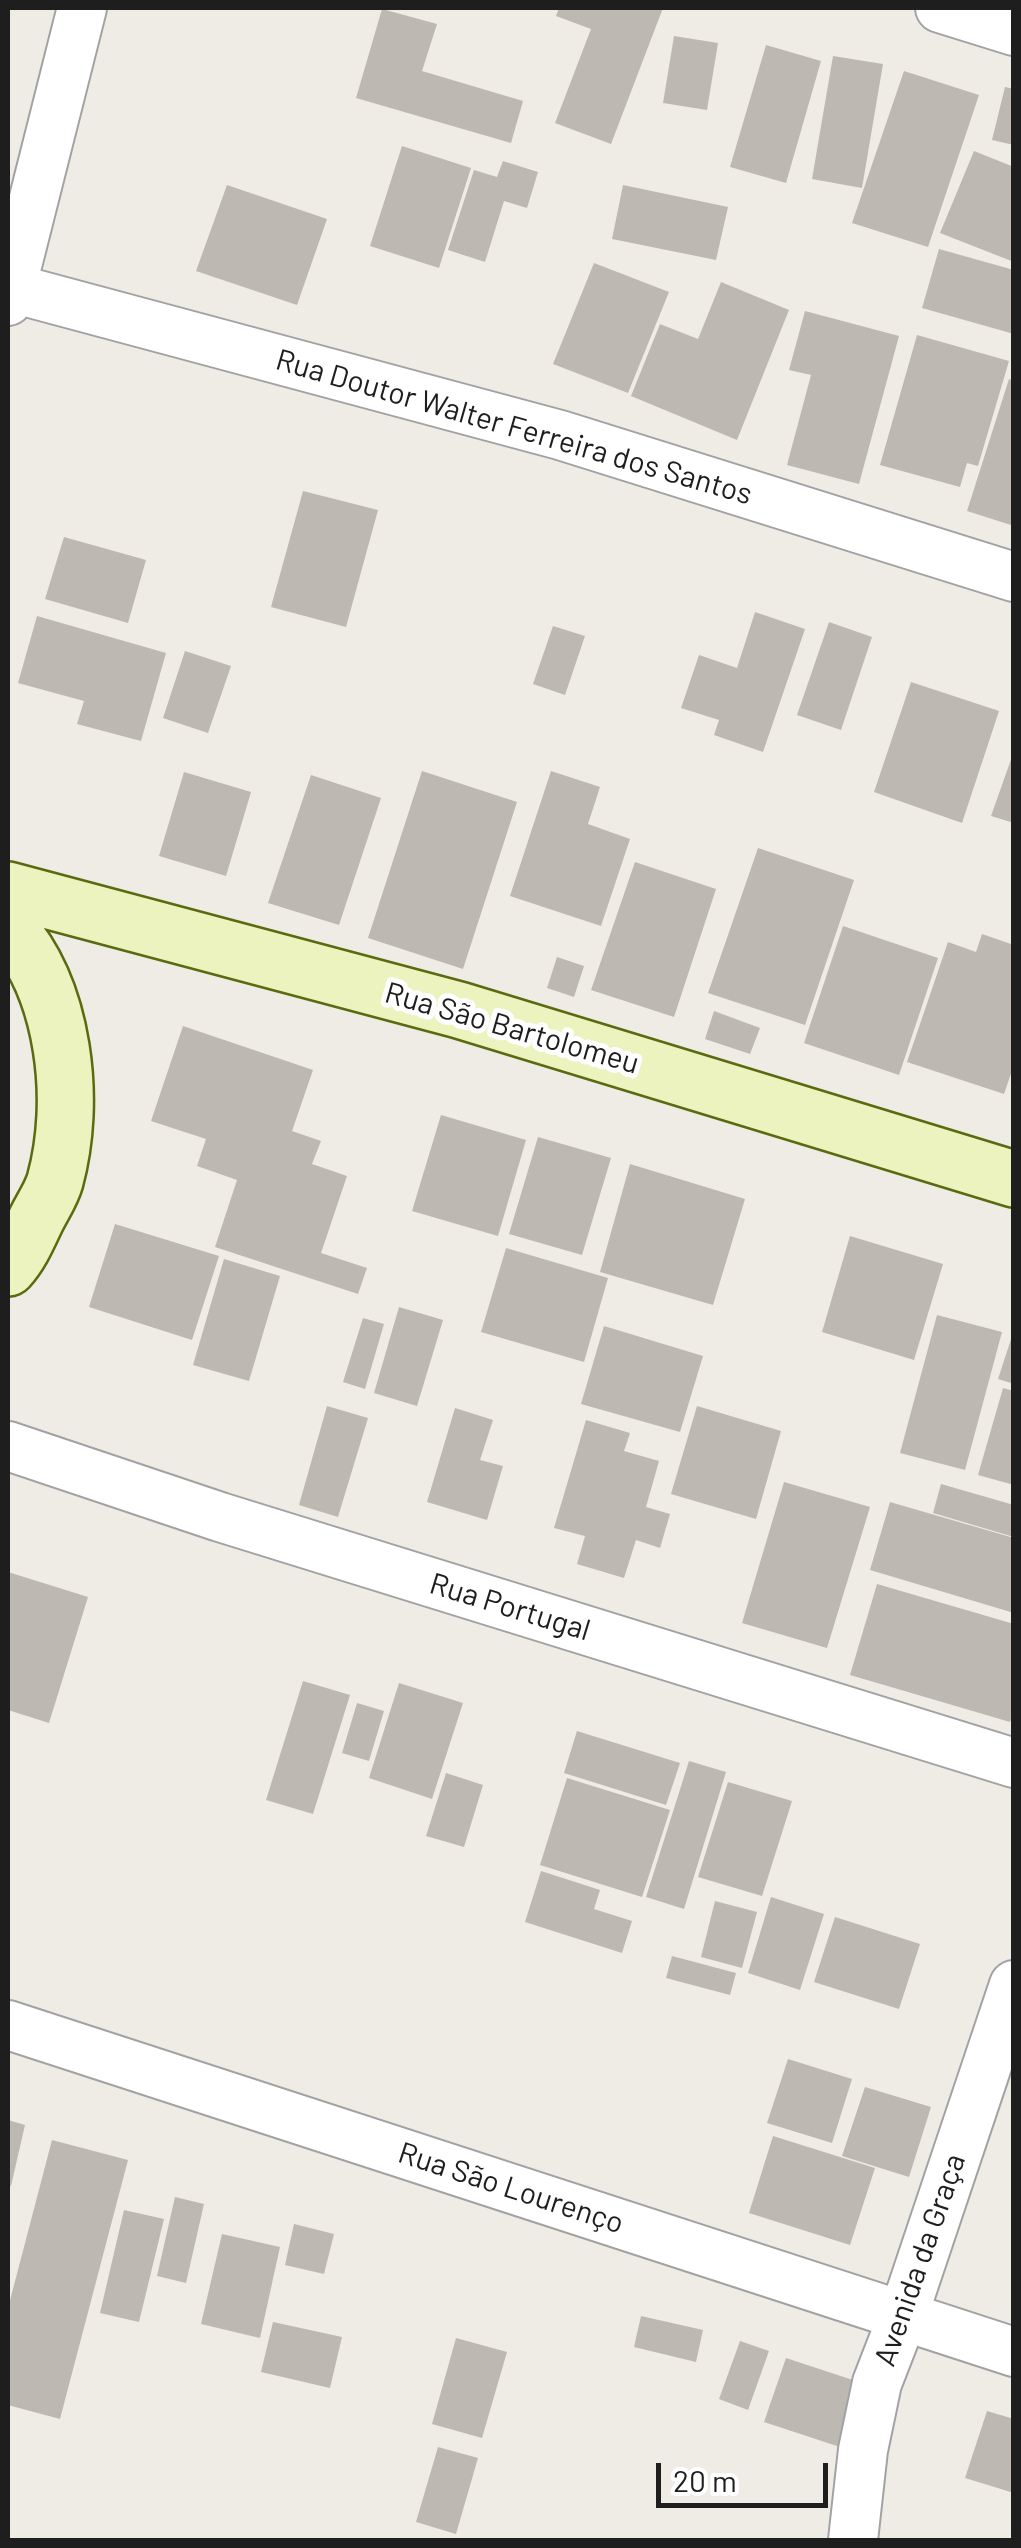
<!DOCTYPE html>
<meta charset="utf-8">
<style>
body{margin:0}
#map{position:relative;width:1021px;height:2548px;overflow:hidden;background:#eeece5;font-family:Barlow,sans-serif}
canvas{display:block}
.frame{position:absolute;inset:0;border:10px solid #1e1e1e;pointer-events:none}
.scale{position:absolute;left:656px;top:2463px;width:172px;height:45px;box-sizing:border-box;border:5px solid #1e1e1e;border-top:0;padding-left:12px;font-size:30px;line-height:35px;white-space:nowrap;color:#1e1e1e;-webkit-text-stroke:8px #fff;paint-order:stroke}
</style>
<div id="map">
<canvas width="1021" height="2548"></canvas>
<div class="frame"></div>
<div class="scale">20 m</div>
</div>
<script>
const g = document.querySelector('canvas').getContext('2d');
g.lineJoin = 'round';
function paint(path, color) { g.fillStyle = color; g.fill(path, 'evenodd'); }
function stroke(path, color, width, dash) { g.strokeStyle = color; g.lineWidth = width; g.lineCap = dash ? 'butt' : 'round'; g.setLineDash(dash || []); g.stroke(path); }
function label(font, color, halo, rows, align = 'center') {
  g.font = font + ' Barlow,sans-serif'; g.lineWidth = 10; g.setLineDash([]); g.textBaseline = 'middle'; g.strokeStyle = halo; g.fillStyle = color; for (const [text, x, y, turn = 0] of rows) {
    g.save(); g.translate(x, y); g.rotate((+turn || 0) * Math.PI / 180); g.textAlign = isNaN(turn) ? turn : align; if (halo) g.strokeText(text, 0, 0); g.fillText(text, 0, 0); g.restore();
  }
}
paint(new Path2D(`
 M 559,8 L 663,8 L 611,144 L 555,123 L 591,29 L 556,16 Z
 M 382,9 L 437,24 L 422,71 L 523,101 L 511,143 L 356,98 Z
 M 674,36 L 718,43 L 707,110 L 663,103 Z
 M 766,45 L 821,61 L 786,183 L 730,167 Z
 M 833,56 L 883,64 L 862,188 L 812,179 Z
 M 904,71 L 979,95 L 928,247 L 852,223 Z
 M 1005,87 L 1014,89 L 1014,145 L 992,140 Z
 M 402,146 L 471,168 L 439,268 L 370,246 Z
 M 974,151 L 1014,167 L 1014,262 L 940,233 Z
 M 503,161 L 538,172 L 527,208 L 504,201 L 485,262 L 448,250 L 474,170 L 497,177 Z
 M 227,185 L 327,219 L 297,305 L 196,271 Z
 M 623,185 L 728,207 L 716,260 L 612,239 Z
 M 939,249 L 1014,270 L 1014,334 L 922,308 Z
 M 594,263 L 669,292 L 628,393 L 553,364 Z
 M 721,282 L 789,310 L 737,440 L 631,396 L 660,324 L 698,339 Z
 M 805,311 L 899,336 L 859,484 L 787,465 L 811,375 L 789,370 Z
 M 917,335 L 1009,361 L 978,466 L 967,463 L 960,487 L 880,465 Z
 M 1009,379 L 1014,381 L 1014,526 L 967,511 Z
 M 303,491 L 378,510 L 346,627 L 271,607 Z
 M 64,537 L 146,560 L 128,623 L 45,599 Z
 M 755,612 L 805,629 L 763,752 L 714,735 L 719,720 L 681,708 L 699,655 L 737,668 Z
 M 37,616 L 166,653 L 141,741 L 77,724 L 84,701 L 18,683 Z
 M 829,622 L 872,637 L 841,730 L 797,715 Z
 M 553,626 L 585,636 L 565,695 L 533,684 Z
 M 185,651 L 231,666 L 208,733 L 163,718 Z
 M 911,682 L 999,711 L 962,823 L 874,792 Z
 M 1014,751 L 1014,823 L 991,816 Z
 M 422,771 L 517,802 L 463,969 L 368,938 Z
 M 551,771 L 600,787 L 588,824 L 630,839 L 601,926 L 510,896 Z
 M 184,772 L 251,792 L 226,876 L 159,856 Z
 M 311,775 L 381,798 L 339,925 L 268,903 Z
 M 758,848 L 854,880 L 805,1025 L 708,993 Z
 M 635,862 L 716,889 L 674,1017 L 591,990 Z
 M 843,926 L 938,958 L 899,1075 L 804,1043 Z
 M 982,934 L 1014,945 L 1014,1065 L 1004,1094 L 907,1062 L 948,942 L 976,952 Z
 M 557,957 L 584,966 L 574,997 L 547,988 Z
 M 714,1011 L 760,1028 L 750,1054 L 705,1039 Z
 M 183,1026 L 313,1070 L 292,1131 L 321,1141 L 312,1164 L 347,1176 L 321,1253 L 367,1268 L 358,1294 L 215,1247 L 237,1180 L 197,1166 L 206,1139 L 151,1121 Z
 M 441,1115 L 526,1140 L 498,1236 L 412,1211 Z
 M 538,1137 L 611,1158 L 582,1255 L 509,1234 Z
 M 630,1164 L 745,1199 L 713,1305 L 600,1272 Z
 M 115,1224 L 219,1256 L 192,1340 L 89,1307 Z
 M 850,1236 L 943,1264 L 914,1360 L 822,1332 Z
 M 506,1248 L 608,1278 L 584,1362 L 481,1332 Z
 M 224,1259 L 280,1276 L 249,1381 L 193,1365 Z
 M 399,1307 L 443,1320 L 417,1406 L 374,1393 Z
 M 937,1315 L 1002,1332 L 965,1470 L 900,1453 Z
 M 363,1318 L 384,1324 L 365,1389 L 343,1382 Z
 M 604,1326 L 703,1356 L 680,1432 L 581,1404 Z
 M 1014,1330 L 1014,1384 L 998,1379 Z
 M 1003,1388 L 1014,1391 L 1014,1485 L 978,1475 Z
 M 327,1406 L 368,1418 L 338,1517 L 299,1505 Z
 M 697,1406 L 781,1431 L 756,1519 L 671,1494 Z
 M 455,1408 L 493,1420 L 480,1460 L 503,1466 L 487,1520 L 427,1502 Z
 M 586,1420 L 630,1433 L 624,1451 L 659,1461 L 646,1507 L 670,1514 L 660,1548 L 636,1540 L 624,1578 L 577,1564 L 585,1536 L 554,1528 Z
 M 784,1482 L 870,1507 L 827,1648 L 742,1623 Z
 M 941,1484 L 1014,1505 L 1014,1537 L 933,1513 Z
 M 890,1502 L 1014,1538 L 1014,1613 L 870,1570 Z
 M 8,1572 L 88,1597 L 49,1723 L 8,1710 Z
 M 877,1584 L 1014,1624 L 1014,1709 L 1010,1722 L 850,1675 Z
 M 303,1681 L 350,1695 L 313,1814 L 266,1800 Z
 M 399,1683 L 463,1703 L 432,1799 L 369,1778 Z
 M 357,1703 L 384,1711 L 369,1761 L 342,1753 Z
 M 577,1731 L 680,1763 L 666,1805 L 564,1773 Z
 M 689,1761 L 726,1772 L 684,1909 L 646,1897 Z
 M 446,1773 L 483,1785 L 464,1847 L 426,1836 Z
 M 567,1778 L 670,1810 L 642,1897 L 540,1865 Z
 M 728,1782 L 792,1801 L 762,1896 L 698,1877 Z
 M 541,1871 L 600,1890 L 594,1909 L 632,1921 L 622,1953 L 525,1922 Z
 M 771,1897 L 824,1914 L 800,1990 L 748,1973 Z
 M 715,1901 L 757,1912 L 742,1968 L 701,1957 Z
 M 835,1917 L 920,1944 L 899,2009 L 814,1982 Z
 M 672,1956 L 736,1973 L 730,1995 L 666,1978 Z
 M 788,2059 L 852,2079 L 832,2143 L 767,2123 Z
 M 865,2087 L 931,2107 L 909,2177 L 842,2156 Z
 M 8,2120 L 25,2125 L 11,2186 L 8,2185 Z
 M 773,2136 L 875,2168 L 850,2245 L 749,2213 Z
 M 52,2140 L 128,2160 L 60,2419 L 8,2405 L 8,2308 Z
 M 175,2197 L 204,2204 L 186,2283 L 157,2276 Z
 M 124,2210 L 164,2219 L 139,2322 L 100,2313 Z
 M 294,2224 L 334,2234 L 324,2274 L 285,2265 Z
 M 222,2234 L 280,2247 L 260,2338 L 201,2324 Z
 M 641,2316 L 703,2330 L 696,2362 L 634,2347 Z
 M 273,2322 L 342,2337 L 330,2388 L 261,2372 Z
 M 456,2338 L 507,2352 L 482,2438 L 432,2424 Z
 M 740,2341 L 769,2351 L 748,2410 L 719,2399 Z
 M 786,2358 L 865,2384 L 843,2448 L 764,2422 Z
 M 987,2411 L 1014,2419 L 1014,2493 L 965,2478 Z
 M 438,2447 L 478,2458 L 456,2534 L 416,2522 Z`), '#beb8b2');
const street = new Path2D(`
 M 940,8 L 1014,31
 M 12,288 L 560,435 L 1014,577
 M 8,301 L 82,8
 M 8,1446 L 220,1517 L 1014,1763
 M 8,2025 L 1014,2352
 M 853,2540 L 863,2450 L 877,2383 L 903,2316 L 1014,1985`);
const secondary = new Path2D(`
 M 8,890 L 459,1010 L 1014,1179
 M 8,927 C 65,990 77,1101 55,1181 C 51,1195 41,1209 35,1222 C 27,1239 20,1255 8,1268`);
stroke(street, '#a2a2a2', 52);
stroke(secondary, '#5a6b0f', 60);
stroke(street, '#fff', 48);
stroke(secondary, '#ecf3be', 55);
label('30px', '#1e1e1e', '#fff', [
 ["Rua Doutor Walter Ferreira dos Santos",514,427,16],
 ["Rua São Bartolomeu",512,1028,16],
 ["Rua Portugal",510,1607,17],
 ["Rua São Lourenço",511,2188,18],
 ["Avenida da Graça",920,2260,-71]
]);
</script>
